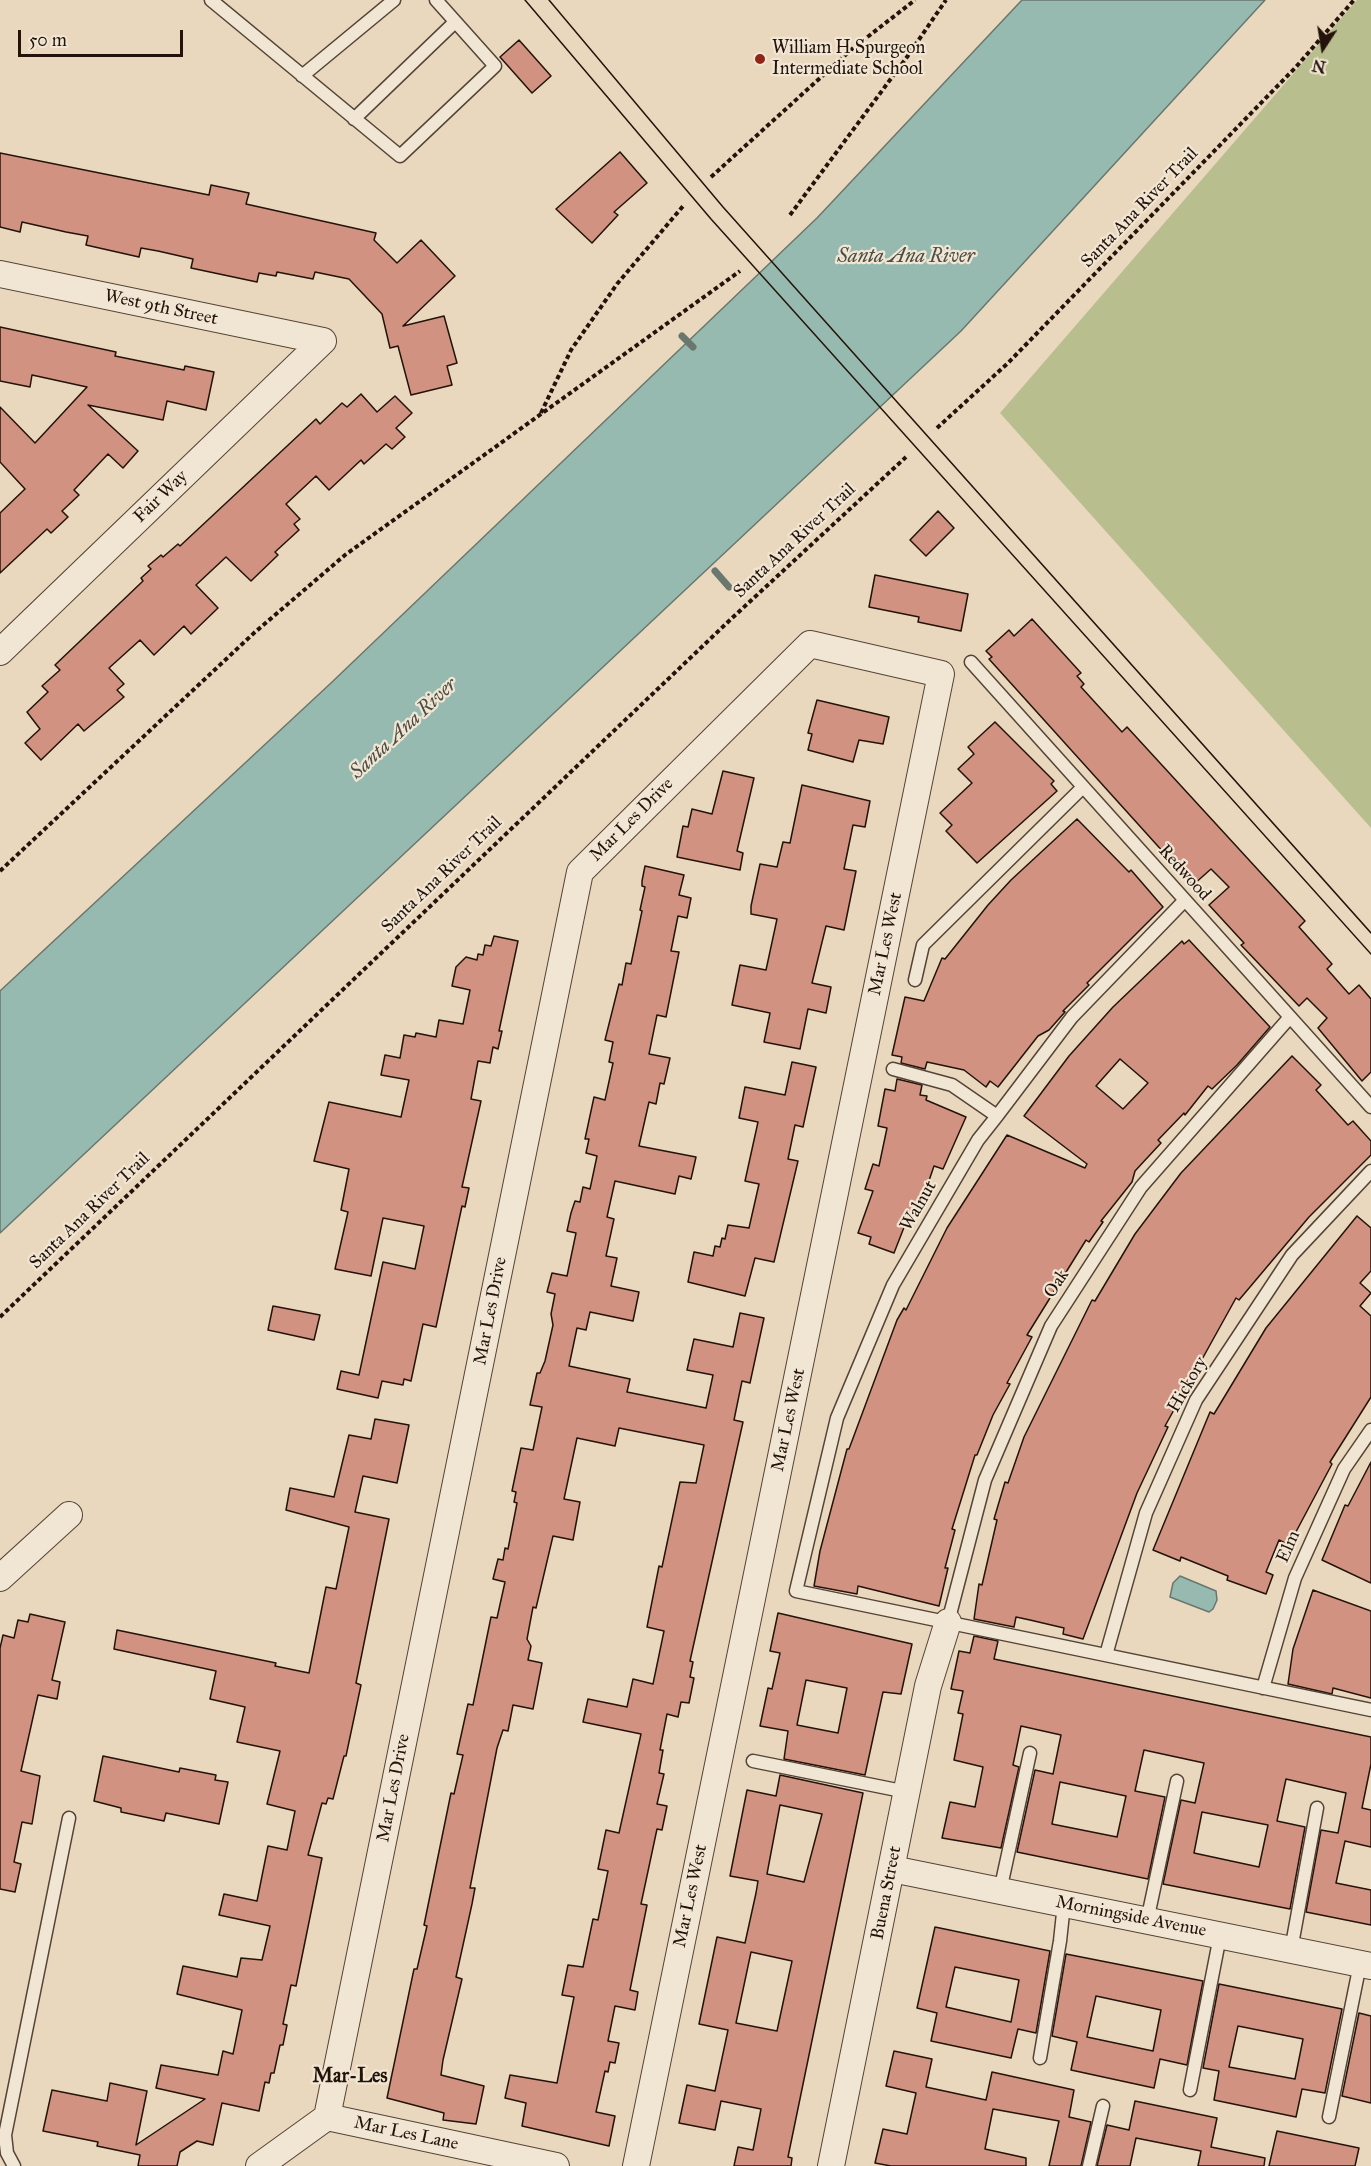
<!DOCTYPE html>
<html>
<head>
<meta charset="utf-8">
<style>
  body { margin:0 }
  #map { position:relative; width:1371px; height:2166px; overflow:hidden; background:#e9d8bd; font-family:"IM FELL Great Primer",serif }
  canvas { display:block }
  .north { position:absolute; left:1293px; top:18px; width:60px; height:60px; -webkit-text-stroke:4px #f1e6d4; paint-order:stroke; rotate:192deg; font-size:16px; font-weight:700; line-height:24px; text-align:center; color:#23130a }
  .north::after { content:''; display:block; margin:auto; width:21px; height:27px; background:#23130a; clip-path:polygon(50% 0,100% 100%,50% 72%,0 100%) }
  .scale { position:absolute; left:18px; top:30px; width:165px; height:27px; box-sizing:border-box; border:3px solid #23130a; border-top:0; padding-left:8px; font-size:18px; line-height:21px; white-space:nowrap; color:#23130a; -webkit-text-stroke:4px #f1e6d4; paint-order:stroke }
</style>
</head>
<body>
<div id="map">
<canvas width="1371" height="2166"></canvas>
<div class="north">N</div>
<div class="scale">50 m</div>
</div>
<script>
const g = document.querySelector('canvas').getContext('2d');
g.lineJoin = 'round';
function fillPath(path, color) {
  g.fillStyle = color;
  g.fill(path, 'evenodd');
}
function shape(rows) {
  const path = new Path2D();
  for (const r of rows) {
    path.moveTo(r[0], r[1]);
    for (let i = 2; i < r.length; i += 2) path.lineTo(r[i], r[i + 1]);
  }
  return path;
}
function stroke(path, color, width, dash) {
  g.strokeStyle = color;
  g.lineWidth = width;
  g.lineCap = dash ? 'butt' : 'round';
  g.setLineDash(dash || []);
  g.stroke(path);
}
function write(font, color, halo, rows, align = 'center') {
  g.font = font + ' "IM FELL Great Primer",serif';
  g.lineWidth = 4.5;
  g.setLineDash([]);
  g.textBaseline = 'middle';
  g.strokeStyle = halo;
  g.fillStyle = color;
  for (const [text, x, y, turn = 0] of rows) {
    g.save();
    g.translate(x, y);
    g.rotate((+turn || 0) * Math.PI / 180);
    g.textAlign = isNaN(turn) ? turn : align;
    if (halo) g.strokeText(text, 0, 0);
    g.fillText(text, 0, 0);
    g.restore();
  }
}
const green = shape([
  [1357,0,1371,0,1371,828,1000,413]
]);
const water = shape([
  [1022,0,1265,0,961,331,0,1233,0,991,331,683,817,218,1022,0],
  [1180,1576,1216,1591,1217,1600,1213,1609,1209,1612,1170,1597,1173,1583,1180,1576]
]);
const stream = shape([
  [682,336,693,347],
  [715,571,729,587]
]);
const building = shape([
  [519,40,551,76,532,93,500,57,519,40],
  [620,152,647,183,614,212,618,215,592,243,556,209,620,152],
  [0,153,209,195,211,185,249,193,246,204,376,233,374,240,397,263,421,240,455,276,403,326,444,316,457,363,447,366,452,385,411,395,398,346,390,348,382,314,349,279,315,272,313,279,277,272,276,276,259,273,257,282,191,268,193,259,158,251,141,248,139,257,86,245,88,236,66,232,22,222,20,232,0,227,0,153],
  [0,327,116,352,115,356,184,370,185,366,214,372,206,410,167,401,163,420,88,405,138,451,123,468,108,454,74,490,79,495,62,511,68,517,51,533,47,529,0,573,0,513,25,489,0,462,0,407,35,443,87,387,32,375,30,387,0,381,0,327],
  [361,394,377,412,395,396,412,413,396,428,405,437,392,449,386,444,364,464,361,460,329,490,316,476,286,504,300,519,294,524,299,530,275,552,278,555,251,581,226,557,196,585,218,608,191,634,184,626,154,655,140,640,109,668,124,684,117,690,124,697,84,731,78,724,41,760,25,743,40,729,27,712,48,692,42,686,60,670,55,665,143,581,141,578,151,569,148,566,161,555,163,557,178,544,180,546,316,419,320,424,342,403,347,407,361,394],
  [938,511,954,528,926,556,910,540,938,511],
  [875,575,968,594,961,631,918,622,919,617,869,607,875,575],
  [1032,619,1081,673,1077,676,1084,684,1081,687,1122,732,1127,727,1305,921,1299,927,1332,964,1327,969,1349,994,1359,985,1371,999,1371,1072,1362,1081,1318,1028,1327,1018,1307,998,1299,1006,1241,945,1244,943,1209,905,1229,887,1211,869,1193,885,989,659,992,657,986,651,1009,630,1014,636,1032,619],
  [817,700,889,717,883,744,859,740,853,762,808,750,812,734,808,733,817,700],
  [995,722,1054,781,1051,784,1057,791,977,863,946,831,952,825,940,813,972,783,958,769,974,754,968,747,995,722],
  [723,771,754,778,737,851,743,853,740,870,677,857,683,826,688,827,692,809,712,814,723,771],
  [802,785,870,801,865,827,853,825,844,869,856,871,844,930,826,926,812,983,831,987,826,1013,808,1009,800,1049,764,1042,770,1013,732,1005,740,965,766,970,777,919,751,914,751,906,760,864,777,867,783,842,790,843,802,785],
  [1077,819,1129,872,1131,870,1163,907,1087,983,1089,985,1063,1011,1065,1012,1049,1030,1038,1036,998,1087,990,1081,986,1087,964,1070,927,1062,925,1069,901,1063,902,1057,892,1055,905,997,924,1001,942,958,945,959,988,905,1011,880,1077,819],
  [645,866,684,875,679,895,691,898,687,918,678,916,671,951,679,952,666,1017,657,1015,649,1054,670,1058,664,1084,660,1083,656,1104,649,1102,639,1146,696,1157,691,1179,679,1176,675,1194,615,1181,607,1217,614,1219,606,1256,617,1258,611,1286,639,1292,633,1321,590,1312,586,1330,577,1328,569,1366,630,1379,627,1392,706,1408,713,1375,687,1370,694,1339,733,1347,740,1313,764,1318,750,1383,742,1381,734,1420,743,1422,690,1661,693,1662,690,1677,694,1678,689,1703,681,1702,678,1717,667,1714,660,1750,663,1750,659,1773,664,1774,657,1804,667,1806,662,1830,657,1829,641,1904,647,1905,630,1990,638,1992,635,2010,615,2006,608,2041,619,2043,615,2063,610,2062,608,2072,605,2071,596,2112,615,2116,609,2146,522,2126,526,2103,505,2098,510,2075,557,2083,574,1997,562,1995,568,1965,583,1967,593,1919,598,1920,608,1871,598,1869,606,1830,619,1833,641,1734,583,1722,588,1699,627,1707,633,1679,653,1684,664,1631,647,1627,659,1566,662,1567,680,1482,696,1483,704,1445,619,1428,615,1446,577,1438,564,1499,580,1502,573,1540,553,1536,536,1608,533,1607,527,1639,531,1646,528,1660,542,1663,533,1709,513,1705,508,1731,503,1730,497,1748,470,1888,475,1888,472,1904,456,1977,462,1979,443,2060,441,2075,484,2086,476,2124,443,2120,444,2113,387,2098,414,1969,417,1969,427,1926,424,1925,451,1793,454,1794,463,1755,457,1754,468,1704,473,1705,491,1617,497,1618,505,1582,493,1579,498,1559,503,1560,505,1548,508,1549,517,1503,514,1502,516,1492,512,1491,521,1448,533,1450,542,1407,530,1405,537,1373,540,1373,545,1361,553,1325,551,1314,555,1294,547,1292,552,1273,567,1276,576,1233,567,1231,571,1213,575,1201,580,1202,583,1187,590,1189,597,1156,586,1153,589,1139,585,1139,594,1097,605,1100,613,1063,609,1062,613,1042,605,1040,619,984,622,985,626,963,631,964,642,911,640,910,645,887,642,886,642,881,645,866],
  [494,936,518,941,499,1031,502,1031,498,1049,493,1047,490,1063,478,1061,471,1099,481,1101,462,1187,469,1188,465,1207,462,1206,436,1327,423,1324,411,1381,404,1379,403,1385,382,1381,378,1398,337,1389,341,1371,359,1375,383,1262,415,1269,424,1226,383,1218,371,1276,335,1269,348,1212,341,1210,349,1169,314,1161,329,1102,401,1117,409,1080,381,1075,385,1055,400,1058,404,1035,415,1037,416,1033,436,1037,439,1020,463,1024,470,990,452,986,456,967,466,957,477,960,478,954,483,955,485,945,491,946,494,936],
  [1189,940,1270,1027,1237,1065,1212,1089,1208,1086,1185,1115,1184,1113,1158,1140,1161,1143,1135,1171,1132,1182,1101,1221,1103,1222,1089,1242,1086,1240,1027,1335,1032,1337,1007,1383,1010,1384,993,1415,977,1455,975,1455,952,1529,955,1530,945,1568,948,1568,939,1606,858,1586,857,1594,814,1586,820,1551,847,1449,849,1449,897,1320,904,1308,906,1310,947,1228,1007,1135,1085,1168,1087,1164,1024,1116,1069,1056,1113,1007,1182,941,1184,944,1189,940],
  [1120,1059,1148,1083,1123,1109,1096,1086,1120,1059],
  [1292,1056,1321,1085,1316,1090,1348,1125,1353,1121,1371,1141,1371,1155,1309,1217,1239,1300,1236,1298,1165,1426,1168,1427,1137,1493,1083,1639,1063,1634,1064,1628,1030,1620,1016,1617,1014,1627,974,1619,979,1584,982,1585,997,1520,994,1519,1005,1482,1008,1483,1024,1437,1092,1300,1095,1301,1135,1234,1181,1173,1292,1056],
  [792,1062,816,1067,803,1127,795,1125,788,1159,798,1161,774,1262,755,1258,745,1296,688,1282,694,1252,713,1256,715,1246,720,1247,722,1238,725,1239,728,1225,749,1228,759,1184,745,1181,758,1122,739,1118,745,1087,785,1095,792,1062],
  [897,1079,922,1085,920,1095,927,1096,926,1100,966,1117,943,1169,934,1166,920,1207,916,1206,913,1213,910,1212,894,1253,869,1244,871,1237,858,1233,873,1191,865,1189,873,1164,879,1166,887,1128,878,1126,885,1089,895,1091,897,1079],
  [1357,1216,1371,1228,1371,1271,1360,1283,1371,1293,1360,1306,1371,1316,1371,1397,1330,1462,1332,1464,1289,1545,1279,1540,1266,1572,1273,1575,1266,1594,1227,1580,1228,1576,1181,1557,1180,1561,1153,1550,1210,1412,1214,1414,1266,1328,1357,1216],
  [273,1306,320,1315,314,1340,268,1330,273,1306],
  [375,1419,409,1425,397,1483,363,1476,355,1512,389,1519,356,1683,361,1685,346,1756,344,1756,333,1799,328,1798,326,1804,322,1803,308,1855,322,1858,296,1986,291,1985,283,2024,287,2025,283,2045,280,2045,274,2073,271,2073,269,2083,265,2082,259,2111,222,2103,213,2145,197,2141,180,2152,177,2166,138,2166,140,2155,97,2146,98,2142,43,2131,52,2090,107,2101,110,2083,147,2091,136,2145,205,2099,156,2088,161,2065,218,2075,223,2051,233,2054,242,2010,177,1994,183,1966,237,1977,241,1958,262,1960,270,1926,219,1915,224,1894,257,1901,268,1846,287,1850,295,1811,267,1804,280,1751,237,1742,245,1707,210,1699,216,1671,114,1649,117,1630,276,1663,275,1666,309,1673,326,1587,336,1589,349,1527,286,1510,290,1488,334,1497,349,1435,371,1439,375,1419],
  [1371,1462,1371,1583,1322,1560,1345,1505,1348,1506,1371,1462],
  [1313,1590,1371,1611,1371,1698,1333,1688,1332,1694,1288,1684,1293,1649,1313,1590],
  [778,1613,912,1644,901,1694,883,1692,865,1775,784,1759,788,1731,760,1726,768,1688,772,1689,780,1653,770,1651,778,1613],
  [806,1680,847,1688,838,1733,797,1725,806,1680],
  [30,1614,65,1622,52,1680,60,1682,57,1699,38,1695,21,1771,40,1776,32,1824,22,1822,14,1862,21,1864,15,1892,0,1889,0,1648,3,1635,14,1638,18,1620,28,1622,30,1614],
  [974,1636,998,1641,994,1659,1371,1737,1371,1764,1362,1808,1371,1810,1371,1847,1345,1841,1336,1883,1371,1890,1371,1925,1306,1912,1321,1830,1338,1833,1346,1793,1286,1779,1277,1821,1305,1827,1290,1909,1163,1884,1181,1800,1195,1803,1204,1763,1144,1750,1135,1791,1165,1797,1148,1879,1017,1852,1035,1770,1053,1774,1061,1735,1021,1726,1013,1765,1019,1767,1001,1848,942,1838,950,1802,975,1807,983,1767,954,1760,963,1714,958,1713,963,1691,951,1689,959,1651,970,1653,974,1636],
  [1060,1782,1126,1796,1117,1837,1052,1824,1060,1782],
  [1202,1812,1268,1825,1259,1867,1194,1853,1202,1812],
  [103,1756,179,1772,180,1768,216,1775,215,1780,228,1782,219,1824,166,1813,164,1821,121,1812,121,1808,94,1801,103,1756],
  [780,1775,863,1793,788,2157,792,2158,791,2166,734,2166,738,2147,753,2150,761,2109,721,2101,715,2130,679,2123,687,2085,715,2091,728,2030,699,2024,717,1937,745,1943,756,1893,758,1881,730,1876,747,1790,776,1796,780,1775],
  [780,1805,822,1814,804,1882,767,1874,780,1805],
  [751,1952,792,1961,777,2031,736,2023,751,1952],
  [935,1927,1050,1951,1036,2033,1018,2029,1011,2058,931,2041,937,2013,917,2008,935,1927],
  [955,1967,1019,1980,1011,2022,946,2007,955,1967],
  [1066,1954,1203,1981,1187,2065,1160,2059,1154,2088,1071,2070,1077,2042,1052,2036,1066,1954],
  [1096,1996,1161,2010,1153,2051,1087,2037,1096,1996],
  [1219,1984,1342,2009,1325,2093,1302,2089,1296,2117,1214,2100,1219,2071,1203,2068,1219,1984],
  [1238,2026,1303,2039,1295,2079,1229,2067,1238,2026],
  [1359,2013,1371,2016,1371,2103,1342,2096,1359,2013],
  [894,2051,932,2059,926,2087,986,2100,992,2072,1074,2090,1069,2117,1091,2122,1081,2166,1049,2166,1059,2121,993,2109,985,2149,1026,2158,1026,2166,891,2166,875,2163,883,2129,907,2134,916,2093,886,2086,894,2051],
  [1135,2101,1217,2118,1211,2147,1265,2158,1264,2166,1198,2166,1201,2151,1136,2138,1130,2166,1097,2166,1107,2125,1129,2130,1135,2101],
  [1277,2131,1359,2148,1355,2166,1269,2166,1277,2131]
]);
const path = shape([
  [711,177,852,49,915,0],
  [790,215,907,57,946,0],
  [541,413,571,350,617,284,684,205],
  [937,428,1008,363,1296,67,1354,0],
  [0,871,254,633,345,555,740,271],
  [0,1317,730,620,906,457]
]);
const service = shape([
  [211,0,400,156,495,66,436,0],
  [302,76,394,0],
  [354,119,455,22],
  [971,662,1371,1107],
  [1185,900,1072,1017,997,1116,978,1140,893,1285,837,1418,796,1591,1371,1710],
  [915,980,923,945,1083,787],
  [893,1069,952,1085,997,1116],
  [948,1622,985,1480,1051,1326,1141,1187,1290,1017],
  [1106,1655,1146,1513,1196,1400,1292,1255,1371,1171],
  [1263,1688,1295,1578,1344,1469,1371,1430],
  [753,1761,907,1792],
  [1000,1891,1030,1753],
  [1147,1921,1177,1781],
  [1291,1950,1317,1808],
  [1040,2058,1060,1941,1064,1904],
  [1190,2090,1220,1936],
  [1329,2117,1360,1964],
  [14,2166,7,2153,5,2135,69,1818],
  [1089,2166,1103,2106]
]);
const minor = shape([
  [0,274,323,341],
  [0,652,323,341],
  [0,1578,69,1515],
  [892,1869,1371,1966],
  [327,2117,556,2166],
  [259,2166,327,2117,580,872,810,644,941,674,636,2166],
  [831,2166,928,1686,948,1622]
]);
const tram = shape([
  [525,0,711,219,1371,954],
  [549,0,723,207,1371,933]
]);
const markers = [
  [760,59,6,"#8f2418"]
];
const poiNames = [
  ["William H Spurgeon",772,49],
  ["Intermediate School",772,70]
];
const streetNames = [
  ["Santa Ana River Trail",1140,208,-46],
  ["West 9th Street",161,308,12],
  ["Fair Way",161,497,-44],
  ["Santa Ana River Trail",795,541,-43],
  ["Mar Les Drive",632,820,-45],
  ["Redwood",1184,873,48],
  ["Santa Ana River Trail",442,875,-44],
  ["Mar Les West",886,944,-78],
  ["Walnut",919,1206,-60],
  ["Santa Ana River Trail",90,1211,-44],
  ["Oak",1057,1284,-57],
  ["Mar Les Drive",491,1311,-79],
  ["Hickory",1188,1385,-60],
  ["Mar Les West",789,1420,-78],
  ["Elm",1289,1547,-66],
  ["Mar Les Drive",394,1788,-79],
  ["Buena Street",887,1893,-79],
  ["Mar Les West",691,1896,-78],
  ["Morningside Avenue",1131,1917,11],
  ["Mar Les Lane",406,2134,12]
];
const waterNames = [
  ["Santa Ana River",906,257],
  ["Santa Ana River",404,729,-43]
];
const neighbourhoodNames = [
  ["Mar-Les",350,2077]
];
fillPath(green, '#b9be8f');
fillPath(water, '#97bab0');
stroke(water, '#69776e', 1.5);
stroke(stream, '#69776e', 7);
fillPath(building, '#d19282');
stroke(building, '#23130a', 1.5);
stroke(service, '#544437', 15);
stroke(minor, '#544437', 28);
stroke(path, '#23130a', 4, [4.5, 3]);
stroke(service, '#f1e6d4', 12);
stroke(minor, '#f1e6d4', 26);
stroke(tram, '#23130a', 1.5);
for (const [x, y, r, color] of markers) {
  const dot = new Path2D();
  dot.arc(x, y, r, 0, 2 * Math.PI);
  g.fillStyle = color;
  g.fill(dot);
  stroke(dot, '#f1e6d4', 2);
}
write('18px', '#23130a', '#f1e6d4', poiNames, 'left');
write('18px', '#23130a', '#f1e6d4', streetNames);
write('italic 20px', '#4c4d44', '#f1e6d4', waterNames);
write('bold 20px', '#23130a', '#f1e6d4', neighbourhoodNames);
</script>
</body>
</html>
